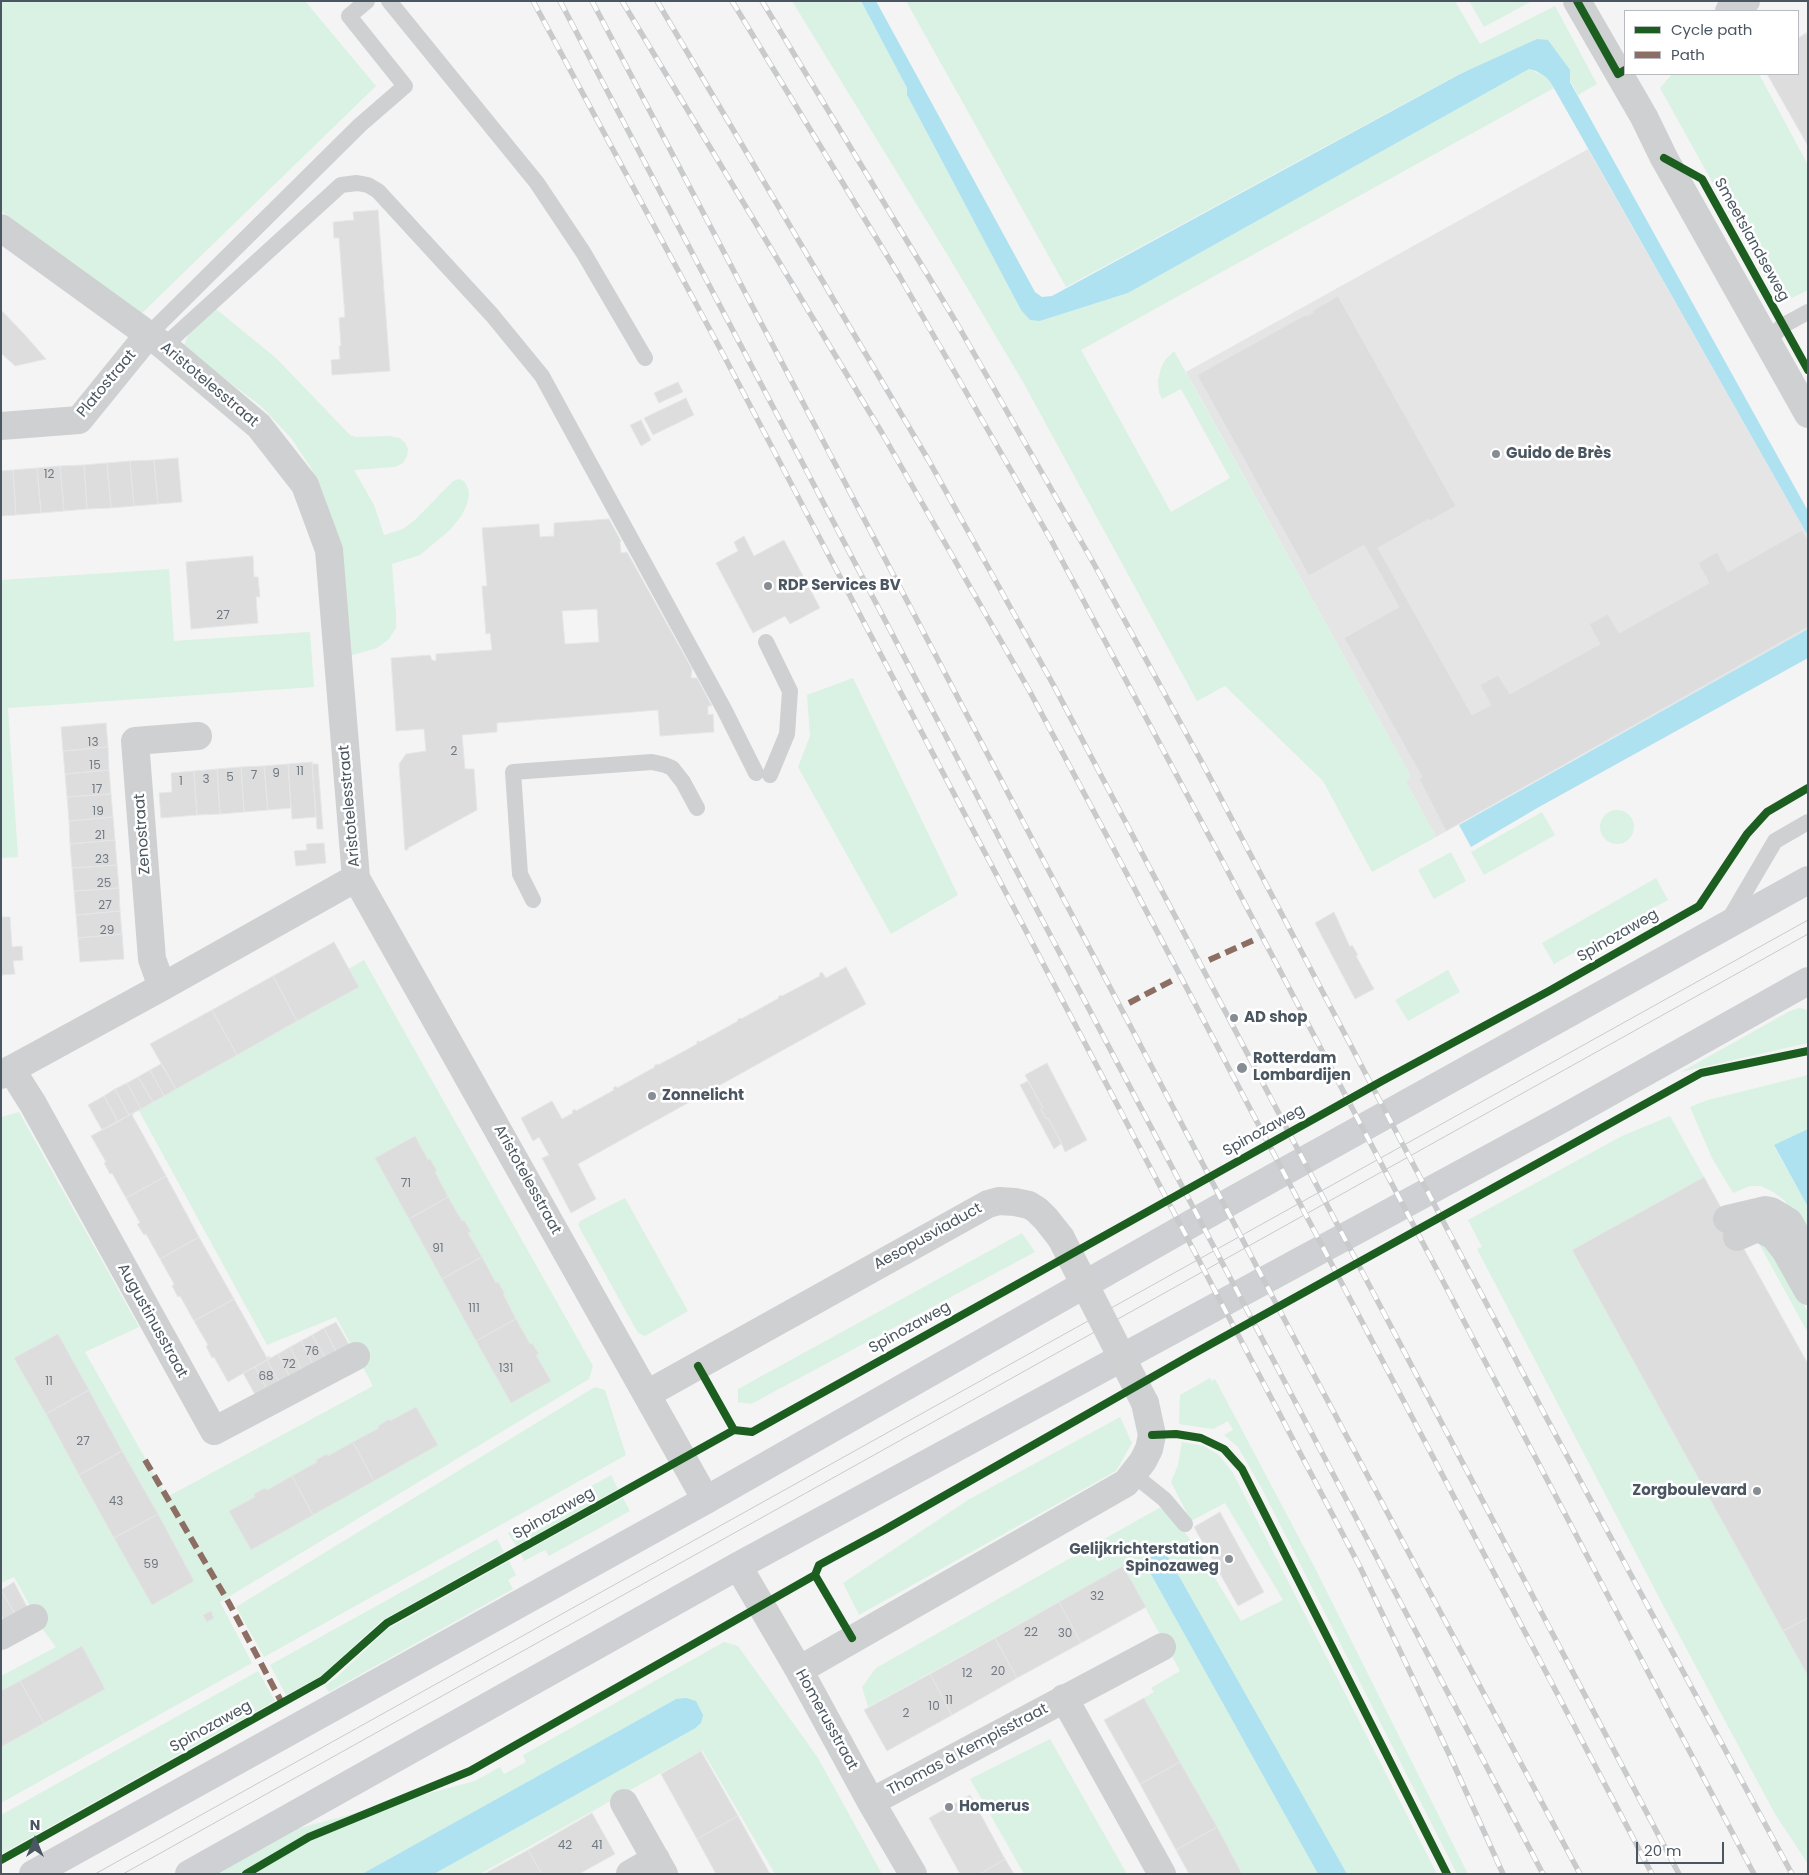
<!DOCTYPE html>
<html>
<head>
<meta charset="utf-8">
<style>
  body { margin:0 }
  #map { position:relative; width:1809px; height:1875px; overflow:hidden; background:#f4f4f4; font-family:Poppins,sans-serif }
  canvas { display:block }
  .frame { position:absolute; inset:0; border:2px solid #4a5661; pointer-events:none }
  .legend { position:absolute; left:1624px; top:10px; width:175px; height:65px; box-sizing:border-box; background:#fff; border:1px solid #b7bbc0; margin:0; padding:6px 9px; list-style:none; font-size:15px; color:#4a5661 }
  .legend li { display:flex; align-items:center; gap:10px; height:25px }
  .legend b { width:25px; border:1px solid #b7bbc0 }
  .north { position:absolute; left:10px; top:1815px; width:50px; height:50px; -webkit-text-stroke:4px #fff; paint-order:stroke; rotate:0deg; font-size:14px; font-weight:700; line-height:20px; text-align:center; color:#4a5661 }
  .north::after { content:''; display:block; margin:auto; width:18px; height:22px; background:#4a5661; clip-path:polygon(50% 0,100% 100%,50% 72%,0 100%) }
  .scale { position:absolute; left:1636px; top:1842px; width:88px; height:22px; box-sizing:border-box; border:2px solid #4a5661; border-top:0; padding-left:6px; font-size:15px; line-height:18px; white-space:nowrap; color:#4a5661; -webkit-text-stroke:4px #fff; paint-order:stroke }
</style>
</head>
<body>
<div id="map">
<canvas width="1809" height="1875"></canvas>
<div class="frame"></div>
<ul class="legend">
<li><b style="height:6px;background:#1b5e20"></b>Cycle path</li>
<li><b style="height:6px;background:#8d6e63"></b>Path</li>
</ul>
<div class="north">N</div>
<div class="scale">20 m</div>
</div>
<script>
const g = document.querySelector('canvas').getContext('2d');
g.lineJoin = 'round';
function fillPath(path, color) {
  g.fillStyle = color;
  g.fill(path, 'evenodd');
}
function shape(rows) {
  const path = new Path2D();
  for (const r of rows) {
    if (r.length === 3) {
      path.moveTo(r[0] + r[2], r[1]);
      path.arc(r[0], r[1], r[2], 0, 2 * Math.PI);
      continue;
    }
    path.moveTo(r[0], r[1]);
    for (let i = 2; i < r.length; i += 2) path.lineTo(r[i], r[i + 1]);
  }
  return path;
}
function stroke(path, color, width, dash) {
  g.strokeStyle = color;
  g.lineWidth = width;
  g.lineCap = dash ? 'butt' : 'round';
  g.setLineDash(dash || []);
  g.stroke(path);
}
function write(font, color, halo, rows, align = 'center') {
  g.font = font + ' Poppins,sans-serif';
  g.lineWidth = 5;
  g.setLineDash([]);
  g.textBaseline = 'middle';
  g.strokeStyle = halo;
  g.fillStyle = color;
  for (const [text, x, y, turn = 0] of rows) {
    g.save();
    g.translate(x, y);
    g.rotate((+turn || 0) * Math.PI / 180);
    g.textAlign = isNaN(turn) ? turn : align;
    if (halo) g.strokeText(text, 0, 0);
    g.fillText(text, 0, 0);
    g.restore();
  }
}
const education = shape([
  [1588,149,1808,536,1808,629,1436,837,1406,782,1410,775,1186,372]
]);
const green = shape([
  [1,1,305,1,376,86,141,314,1,211],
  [792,1,861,1,907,88,907,95,1021,310,1040,321,1128,293,1529,69,1546,77,1551,83,1554,88,1081,350,1171,512,1230,478,1181,389,1162,399,1159,393,1158,380,1161,368,1165,360,1174,351,1410,775,1406,782,1436,837,1372,872,1323,781,1225,686,1197,701,1023,382,950,259],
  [906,1,1455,1,1480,44,1555,6,1597,84,1578,95,1548,40,1459,74,1066,287],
  [1469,1,1532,1,1484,27],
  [1672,74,1759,74,1808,165,1808,290,1780,304,1660,88],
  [216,309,276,358,350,435,356,437,389,436,400,438,405,443,408,449,407,456,403,463,395,467,354,470,374,505,384,535,403,529,416,519,453,481,459,479,464,481,468,488,469,495,467,504,462,515,450,530,420,555,392,564,396,614,396,628,389,639,377,648,349,656,327,507,311,468,291,438,261,406,183,348,189,333],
  [169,569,174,641,310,632,314,687,8,708,18,857,1,858,1,580],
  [853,678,958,895,891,934,798,767,810,736,807,695],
  [1617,827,17],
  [1542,812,1555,835,1484,875,1471,852],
  [1451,852,1466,881,1434,899,1418,870],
  [1656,878,1668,900,1554,964,1542,943],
  [364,960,593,1366,589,1379,220,1602,252,1663,1,1803,1,1676,56,1647,34,1618,29,1604,14,1577,1,1583,1,1117,19,1112,139,1327,85,1352,167,1497,373,1386,336,1317,267,1345,132,1098,173,1076,170,1070],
  [1448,970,1460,992,1408,1021,1395,1000],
  [1799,1008,1808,1010,1808,1043,1681,1072,1790,1011],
  [1808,1075,1808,1129,1774,1146,1808,1207,1808,1242,1785,1201,1773,1192,1761,1186,1750,1186,1733,1193,1712,1158,1690,1107,1708,1100],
  [1670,1116,1704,1177,1572,1250,1808,1675,1808,1864,1775,1814,1664,1607,1477,1249,1482,1247,1468,1220,1622,1136],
  [625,1198,688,1311,645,1336,638,1333,578,1225,580,1221],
  [1022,1233,1035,1252,751,1404,738,1402,738,1389],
  [1758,1242,1769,1243,1808,1312,1808,1333],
  [1210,1378,1212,1381,1215,1379,1315,1568,1468,1874,1457,1874,1261,1487,1238,1447,1224,1435,1233,1430,1228,1421,1213,1429,1179,1424,1180,1395],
  [595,1387,605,1390,626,1455,264,1657,236,1607],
  [1120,1417,1132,1443,1116,1471,859,1615,843,1583,968,1500],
  [1182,1442,1204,1446,1219,1455,1233,1473,1437,1874,1347,1874,1157,1554,1143,1560,1318,1874,1242,1874,1144,1698,1154,1692,1151,1688,1180,1671,1123,1567,868,1707,862,1687,876,1668,1159,1508,1170,1513,1196,1547,1241,1621,1283,1600,1225,1503,1191,1521,1171,1482,1178,1465],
  [611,1475,618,1489,516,1546,508,1533],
  [623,1498,630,1511,549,1556,545,1550,524,1561,521,1554],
  [497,1539,504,1552,381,1621,321,1676,286,1695,270,1665],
  [509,1561,516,1575,508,1580,513,1589,329,1692,325,1686,337,1677,386,1630],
  [724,1642,738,1646,818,1758,882,1874,775,1874,702,1750,480,1874,434,1874,694,1729,676,1699,362,1874,217,1874,300,1828,475,1781,500,1767,504,1774,526,1762,523,1755],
  [258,1671,275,1701,1,1854,1,1815],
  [1050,1739,1127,1874,1024,1874,970,1779]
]);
const water = shape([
  [861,1,876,1,1035,292,1042,297,1052,296,1460,74,1537,39,1548,40,1570,70,1570,82,1808,511,1808,536,1551,83,1546,77,1536,71,1529,69,1128,293,1040,321,1030,320,1021,310,907,95,907,88],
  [1808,629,1808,658,1539,807,1471,847,1459,825],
  [1808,1129,1808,1207,1774,1145],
  [1157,1554,1167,1555,1347,1874,1318,1874,1143,1560],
  [686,1698,696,1701,703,1715,701,1723,694,1729,434,1874,362,1874,676,1699]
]);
const building = shape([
  [1806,33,1808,37,1808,146,1767,74,1798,74,1798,38,1806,33],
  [378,210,390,371,332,375,331,360,340,359,339,346,341,346,339,318,345,317,339,238,334,238,333,222,354,220,353,212,378,210],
  [1338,296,1456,506,1430,521,1429,519,1378,548,1472,715,1491,705,1480,685,1498,675,1510,694,1600,644,1589,624,1608,614,1619,633,1709,583,1698,563,1717,552,1728,572,1802,530,1808,540,1808,627,1446,831,1419,779,1422,777,1344,638,1399,607,1364,545,1309,576,1197,375,1305,315,1306,316,1313,313,1312,311,1338,296],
  [1,310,25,335,46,359,15,366,1,353,1,310],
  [678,382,683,392,659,403,654,393,678,382],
  [686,398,694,415,653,435,644,418,686,398],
  [641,420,651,440,641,446,630,425,641,420],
  [178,458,182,502,158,504,154,460,178,458],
  [154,460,158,504,134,506,130,461,154,460],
  [130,461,134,506,111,508,107,463,130,461],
  [107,463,111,508,87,509,84,465,107,463],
  [84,465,87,509,64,511,60,466,84,465],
  [60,466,64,511,41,513,37,468,60,466],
  [37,468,41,513,16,515,13,470,37,468],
  [13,470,16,515,1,516,1,471,13,470],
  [609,519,621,541,620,542,621,553,627,552,692,669,691,678,697,678,712,706,708,706,708,715,713,714,714,732,660,736,658,710,497,723,497,732,462,735,465,769,474,769,477,810,408,848,408,850,405,850,399,764,406,754,426,751,424,729,396,731,391,658,430,655,432,660,436,661,436,654,492,650,490,633,486,634,482,586,487,586,482,528,539,524,540,537,554,536,554,523,609,519],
  [597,609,599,642,565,644,562,611,597,609],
  [744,536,754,556,784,540,820,608,790,624,785,616,753,633,716,563,738,551,734,542,744,536],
  [253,556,254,577,258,577,260,597,256,597,258,623,191,629,186,562,253,556],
  [106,723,108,747,63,751,61,727,106,723],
  [108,747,109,770,65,774,63,751,108,747],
  [312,762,316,817,292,819,288,764,312,762],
  [288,764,291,808,268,810,264,766,288,764],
  [312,764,318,764,323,829,317,829,312,764],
  [264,766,268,810,244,812,241,767,264,766],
  [241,767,244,812,220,814,217,769,241,767],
  [217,769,220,814,197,815,194,771,217,769],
  [109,770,111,794,67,797,65,774,109,770],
  [194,771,197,815,161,818,159,793,172,792,171,773,194,771],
  [111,794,113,817,69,821,67,797,111,794],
  [113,817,115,840,70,844,69,821,113,817],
  [115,840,117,865,72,868,70,844,115,840],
  [324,843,326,863,296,866,294,851,307,850,306,844,324,843],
  [117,865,119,888,74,891,72,868,117,865],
  [119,888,120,911,76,915,74,891,119,888],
  [120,911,122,934,78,938,76,915,120,911],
  [1334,912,1350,947,1352,945,1358,955,1356,956,1374,989,1355,999,1315,923,1334,912],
  [1,917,10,917,12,947,22,946,23,960,13,961,15,974,1,975,1,917],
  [122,934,124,959,80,962,78,938,122,934],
  [334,942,359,987,297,1021,273,976,334,942],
  [846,967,866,1004,578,1164,596,1199,571,1213,542,1158,549,1155,539,1137,533,1141,521,1118,552,1101,562,1119,573,1113,572,1111,575,1109,576,1111,614,1090,613,1088,616,1086,617,1088,655,1067,654,1066,657,1064,658,1065,677,1055,697,1044,697,1041,700,1042,738,1021,737,1020,740,1018,741,1019,779,998,778,997,781,995,782,996,820,976,819,974,822,972,826,978,846,967],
  [273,976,297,1021,237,1055,212,1010,273,976],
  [212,1010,237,1055,176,1089,150,1044,212,1010],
  [1047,1063,1087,1140,1065,1152,1060,1140,1048,1118,1046,1119,1041,1109,1043,1108,1025,1075,1047,1063],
  [161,1064,176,1089,164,1096,150,1070,161,1064],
  [150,1070,164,1096,153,1102,138,1077,150,1070],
  [138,1077,153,1102,141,1109,127,1083,138,1077],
  [1028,1081,1043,1108,1041,1109,1046,1119,1048,1118,1060,1140,1061,1144,1054,1149,1020,1085,1028,1081],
  [127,1083,141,1109,129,1115,115,1089,127,1083],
  [115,1089,129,1115,118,1122,104,1096,115,1089],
  [104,1096,118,1122,102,1130,88,1105,104,1096],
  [133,1113,134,1114,132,1115,166,1176,126,1198,112,1173,110,1174,104,1163,106,1162,91,1136,133,1113],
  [415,1136,428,1160,430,1159,437,1171,435,1172,448,1197,409,1219,375,1158,415,1136],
  [166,1176,199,1237,160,1259,146,1234,144,1235,137,1224,140,1223,126,1198,166,1176],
  [1704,1177,1808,1364,1808,1618,1783,1631,1572,1250,1704,1177],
  [448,1197,462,1221,464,1220,471,1232,468,1233,482,1257,442,1279,409,1219,448,1197],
  [199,1237,234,1299,194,1321,180,1296,178,1297,172,1286,174,1284,160,1259,199,1237],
  [482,1257,496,1283,498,1282,505,1294,503,1294,516,1319,476,1341,442,1279,482,1257],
  [234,1299,267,1358,269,1356,270,1358,228,1382,214,1357,212,1358,206,1346,208,1345,194,1321,234,1299],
  [516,1319,530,1344,532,1343,539,1354,536,1355,551,1381,511,1403,476,1341,516,1319],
  [336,1322,350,1346,337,1353,324,1328,336,1322],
  [324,1328,337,1353,326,1359,312,1335,324,1328],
  [58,1334,89,1390,46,1414,14,1358,58,1334],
  [312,1335,326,1359,314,1366,301,1341,312,1335],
  [301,1341,314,1366,303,1372,290,1347,301,1341],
  [290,1347,303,1372,291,1379,278,1354,290,1347],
  [278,1354,291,1379,280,1384,267,1360,278,1354],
  [267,1360,280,1384,268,1391,255,1367,267,1360],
  [255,1367,268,1391,257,1398,243,1373,255,1367],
  [89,1390,122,1451,79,1475,46,1414,89,1390],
  [416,1407,438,1445,374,1481,353,1442,379,1428,378,1426,389,1419,390,1421,416,1407],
  [353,1442,374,1481,313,1515,292,1476,317,1462,316,1460,327,1454,328,1456,353,1442],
  [122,1451,158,1514,114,1538,79,1475,122,1451],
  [292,1476,313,1515,251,1550,229,1511,255,1497,254,1494,265,1488,267,1490,292,1476],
  [1220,1512,1264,1592,1238,1606,1194,1527,1220,1512],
  [158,1514,194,1581,152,1605,114,1538,158,1514],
  [1123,1566,1146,1607,1081,1643,1059,1602,1123,1566],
  [14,1582,27,1607,15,1614,1,1590,14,1582],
  [1,1590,15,1614,4,1620,1,1615,1,1590],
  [1059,1602,1081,1643,1017,1678,995,1638,1059,1602],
  [211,1611,214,1618,207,1622,203,1615,211,1611],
  [1808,1618,1808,1676,1783,1631,1808,1618],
  [995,1638,1017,1678,952,1715,930,1674,995,1638],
  [82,1646,105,1689,44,1723,20,1681,82,1646],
  [930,1674,952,1715,887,1751,864,1710,930,1674],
  [20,1681,44,1723,1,1747,1,1691,20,1681],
  [1144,1698,1180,1762,1140,1784,1104,1720,1144,1698],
  [701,1751,738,1816,697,1839,661,1774,701,1751],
  [1180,1762,1217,1827,1176,1850,1140,1784,1180,1762],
  [970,1795,1005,1859,980,1874,960,1874,929,1818,970,1795],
  [592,1813,615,1854,579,1874,542,1874,528,1850,592,1813],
  [738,1816,770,1874,716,1874,697,1839,738,1816],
  [1217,1827,1242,1874,1189,1874,1176,1850,1217,1827],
  [528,1850,542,1874,484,1874,528,1850],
  [1005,1859,1014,1874,980,1874,1005,1859]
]);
const service = shape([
  [389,1,537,183,583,252,645,358],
  [148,335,360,125,405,86,349,16,367,1],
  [1768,342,1782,326,1808,312],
  [164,346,341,185,357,183,368,185,378,191,492,315,542,376,725,711,756,773],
  [766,642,790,691,787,734,770,775],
  [533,900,520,874,513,772,652,762,665,765,672,768,683,782,697,808],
  [1728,921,1775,841,1808,822],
  [1134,1475,1164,1499,1185,1524]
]);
const minor = shape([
  [1577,1,1644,117,1664,158,1808,414],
  [1729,11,1746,1],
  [1,228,164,346,259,426,305,485,329,550,356,878,706,1500],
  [1,426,79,420,148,335],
  [162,987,152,959,135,741,198,736],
  [11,1069,33,1104,214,1431,356,1356],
  [1,1075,162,987,356,878],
  [1727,1219,1765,1210,1771,1211,1789,1222,1808,1256],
  [1737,1237,1755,1229,1762,1230,1774,1236,1785,1250,1808,1291],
  [647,1394,988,1204,999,1201,1015,1202,1029,1205,1037,1210,1046,1219,1061,1238],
  [738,1566,799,1670,871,1802,913,1874],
  [1,1636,34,1618],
  [799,1670,1126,1483,1143,1461,1149,1449,1152,1435,1145,1403],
  [1064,1698,1162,1874],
  [871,1802,1162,1647],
  [624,1803,664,1874],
  [630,1874,656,1859]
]);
const secondary = shape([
  [33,1874,706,1500,1233,1200,1808,880],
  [189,1874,738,1566,1560,1120,1808,981]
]);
const tram = shape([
  [95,1874,1808,920],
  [123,1874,1808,934]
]);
const rail = shape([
  [533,1,723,354,1360,1567,1450,1756,1503,1874],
  [560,1,1543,1874],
  [592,1,1290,1330,1580,1874],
  [622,1,882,433,1029,690,1109,840,1652,1874],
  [657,1,929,461,1054,686,1679,1874],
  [732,1,900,277,1051,540,1223,862,1754,1874],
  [762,1,956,322,1094,564,1205,768,1546,1417,1792,1874]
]);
const minorBridge = shape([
  [1061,1238,1145,1403]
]);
const quiet = shape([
  [1209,960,1254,940],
  [1129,1003,1175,979],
  [145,1460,229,1603,282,1703]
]);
const cycleway = shape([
  [1577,1,1618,74,1625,70],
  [1664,158,1702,179,1808,370],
  [698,1366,734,1430],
  [1152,1435,1176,1434,1201,1438,1224,1449,1242,1469,1447,1874],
  [815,1575,852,1638],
  [1,1860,323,1680,387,1623,734,1430,752,1432,1382,1081,1549,991,1699,906,1747,834,1767,812,1808,788],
  [246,1874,309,1837,470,1771,815,1575,819,1565,884,1530,1191,1355,1701,1073,1808,1051]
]);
const markers = [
  [1496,454,5,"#868d94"],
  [768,586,5,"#868d94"],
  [1234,1018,5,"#868d94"],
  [1242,1068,6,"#868d94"],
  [652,1096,5,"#868d94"],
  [1757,1491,5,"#868d94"],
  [1229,1559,5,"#868d94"],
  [949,1807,5,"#868d94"]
];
const numberNames = [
  ["12",49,475],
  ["27",223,616],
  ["13",93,743],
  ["2",454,752],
  ["15",95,766],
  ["11",300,772],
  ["9",276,774],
  ["7",254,776],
  ["5",230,778],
  ["3",206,780],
  ["1",181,782],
  ["17",97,790],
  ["19",98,812],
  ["21",100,836],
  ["23",102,860],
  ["25",104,884],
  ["27",105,906],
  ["29",107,931],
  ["71",406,1184],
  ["91",438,1249],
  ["111",474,1309],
  ["76",312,1352],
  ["72",289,1365],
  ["131",506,1369],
  ["68",266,1377],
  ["11",49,1382],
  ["27",83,1442],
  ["43",116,1502],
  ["59",151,1565],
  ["32",1097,1597],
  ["22",1031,1633],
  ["30",1065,1634],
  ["20",998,1672],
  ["12",967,1674],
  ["11",949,1701],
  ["10",934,1707],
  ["2",906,1714],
  ["42",565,1846],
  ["41",597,1846]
];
const streetNames = [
  ["Smeetslandseweg",1751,240,61],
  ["Platostraat",107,384,-50],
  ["Aristotelesstraat",209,385,40],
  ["Aristotelesstraat",350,806,-95],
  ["Zenostraat",143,834,-94],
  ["Spinozaweg",1618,936,-30],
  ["Spinozaweg",1264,1131,-29],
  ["Aristotelesstraat",527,1180,61],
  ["Aesopusviaduct",928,1237,-29],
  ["Augustinusstraat",152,1321,61],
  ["Spinozaweg",910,1328,-29],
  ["Spinozaweg",554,1514,-29],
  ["Homerusstraat",826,1720,61],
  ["Spinozaweg",211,1727,-29],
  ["Thomas à Kempisstraat",968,1750,-28]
];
const poiNames = [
  ["Guido de Brès",1506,454],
  ["RDP Services BV",778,586],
  ["AD shop",1244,1018],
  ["Rotterdam",1253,1059],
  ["Lombardijen",1253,1076],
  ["Zonnelicht",662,1096],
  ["Zorgboulevard",1747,1491,"right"],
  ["Gelijkrichterstation",1219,1550,"right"],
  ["Spinozaweg",1219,1567,"right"],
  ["Homerus",959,1807]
];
fillPath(education, '#e6e5e6');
fillPath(green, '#d9f2e3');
fillPath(water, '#aee2f0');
fillPath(building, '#ddddde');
stroke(building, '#e5e6e7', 1);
stroke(service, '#ced0d2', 16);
stroke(minor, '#ced0d2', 28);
stroke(secondary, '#ced0d4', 28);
stroke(tram, '#c9cacc', 1);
stroke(rail, '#c9cacc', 5.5);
stroke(rail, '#fff', 4, [11]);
stroke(minorBridge, '#ced0d2', 28);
stroke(quiet, '#8d6e63', 6, [12, 6]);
stroke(cycleway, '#1b5e20', 8);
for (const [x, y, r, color] of markers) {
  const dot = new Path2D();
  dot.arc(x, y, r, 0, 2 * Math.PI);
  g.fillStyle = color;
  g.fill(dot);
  stroke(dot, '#fff', 2);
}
write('12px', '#707881', null, numberNames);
write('15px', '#4a5661', '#fff', streetNames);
write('bold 15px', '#4a5661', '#fff', poiNames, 'left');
</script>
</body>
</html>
